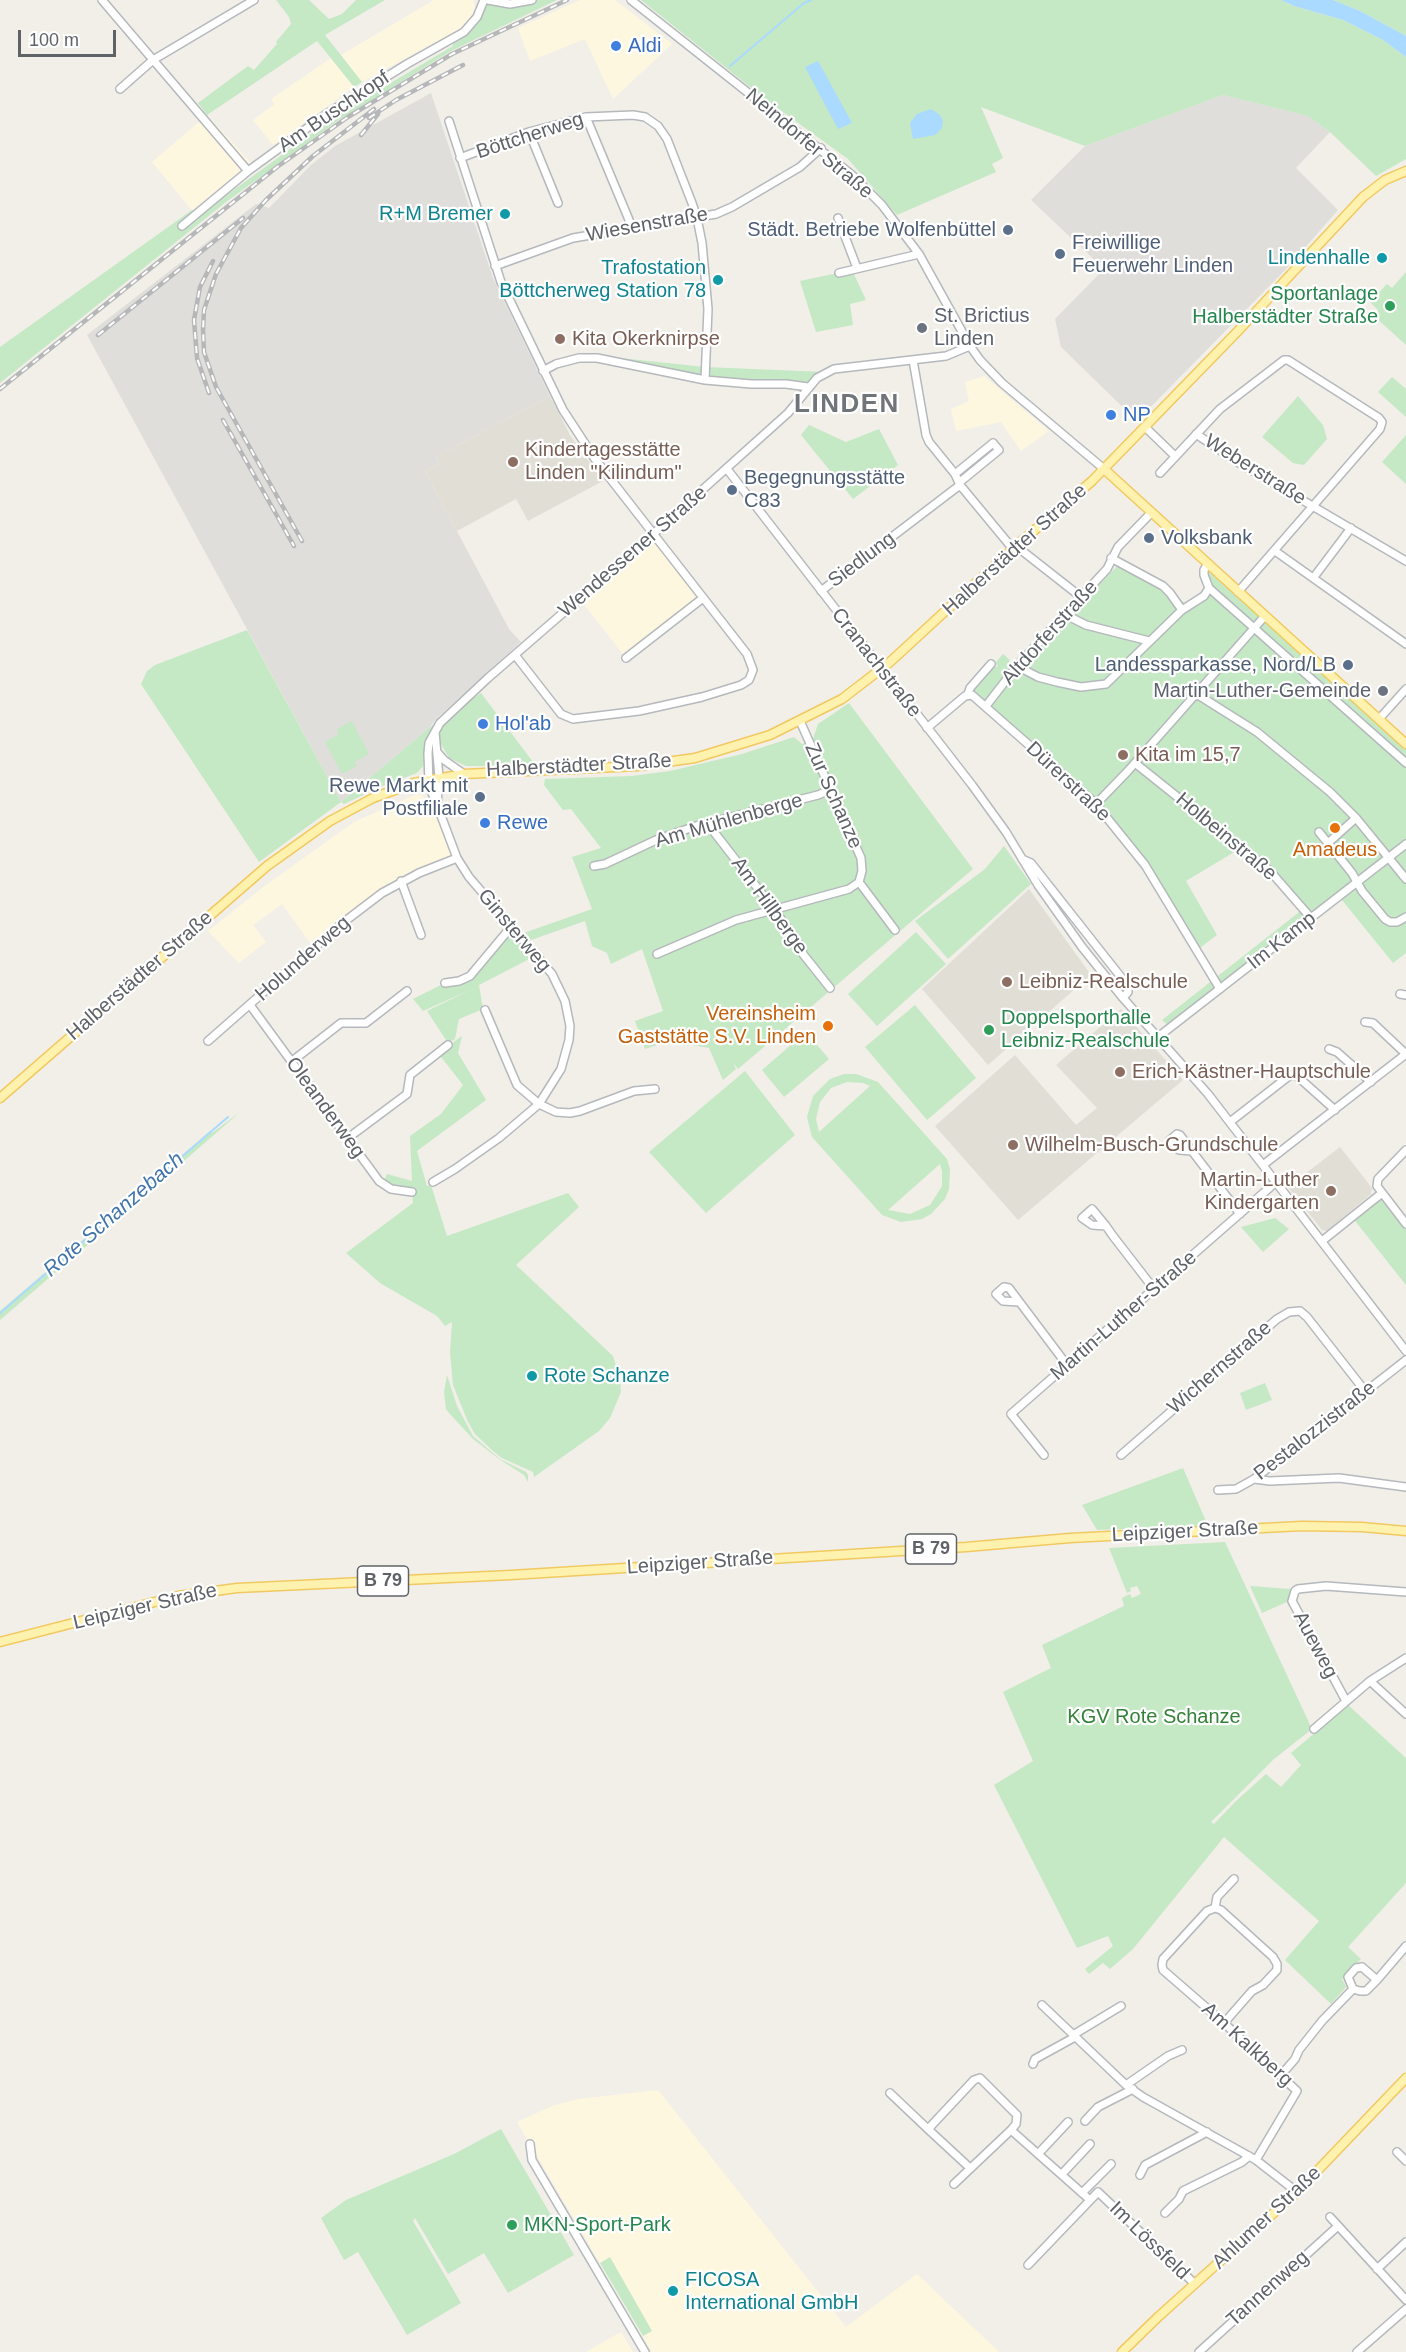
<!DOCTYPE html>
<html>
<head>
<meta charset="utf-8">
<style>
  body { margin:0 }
  #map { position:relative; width:1406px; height:2352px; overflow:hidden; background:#f1efe8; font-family:Helvetica,sans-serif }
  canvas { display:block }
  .scale { position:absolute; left:18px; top:30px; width:98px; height:27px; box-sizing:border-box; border:3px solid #5f6368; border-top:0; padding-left:8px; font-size:18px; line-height:21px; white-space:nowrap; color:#5f6368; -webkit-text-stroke:4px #fff; paint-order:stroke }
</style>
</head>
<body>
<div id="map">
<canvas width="1406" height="2352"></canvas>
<div class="scale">100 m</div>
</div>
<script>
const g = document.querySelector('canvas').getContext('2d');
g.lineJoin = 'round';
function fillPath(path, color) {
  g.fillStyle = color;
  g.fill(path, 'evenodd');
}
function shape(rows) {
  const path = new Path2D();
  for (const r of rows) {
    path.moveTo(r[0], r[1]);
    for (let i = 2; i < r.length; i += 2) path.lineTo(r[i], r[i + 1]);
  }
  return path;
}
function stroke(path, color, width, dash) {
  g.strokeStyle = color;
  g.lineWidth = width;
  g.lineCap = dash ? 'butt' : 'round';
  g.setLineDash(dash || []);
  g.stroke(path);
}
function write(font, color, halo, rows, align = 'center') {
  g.font = font + ' Helvetica,sans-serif';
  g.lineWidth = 4.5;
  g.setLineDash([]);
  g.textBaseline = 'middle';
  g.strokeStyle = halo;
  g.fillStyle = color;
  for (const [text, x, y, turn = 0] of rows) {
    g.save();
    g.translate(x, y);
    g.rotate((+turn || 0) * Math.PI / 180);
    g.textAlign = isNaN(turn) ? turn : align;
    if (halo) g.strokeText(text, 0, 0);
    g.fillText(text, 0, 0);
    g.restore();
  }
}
const commercial = shape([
  [434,0,473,0,476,10,465,26,362,82,341,55],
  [580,0,615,0,672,44,613,99,585,39,530,61,518,28],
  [331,58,354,87,273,145,253,120,275,104,271,99],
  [207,115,251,163,192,210,152,162],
  [984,376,1049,431,1021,451,1001,422,956,431,951,409,969,401,965,382],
  [653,534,703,598,626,658,583,603,644,541],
  [417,794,421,795,429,802,457,858,401,881,314,948,282,904,253,925,266,942,239,963,208,931,266,885,354,822],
  [658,2090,846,2327,917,2274,999,2352,652,2352,517,2122,552,2106,579,2099],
  [621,2332,633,2352,586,2352]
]);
const industrial = shape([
  [431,93,493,278,550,396,436,457,439,464,425,471,509,629,521,642,438,717,429,728,341,802,87,335,256,204,269,208,311,165,335,146],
  [1223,95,1308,116,1330,132,1296,168,1338,210,1288,267,1137,421,1061,347,1055,319,1104,269,1031,200,1085,146]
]);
const education = shape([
  [550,396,570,435,603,481,528,521,516,499,457,531,425,471,439,464,436,457],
  [1029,889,1091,975,988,1065,922,989],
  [1121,1009,1183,1080,1018,1220,935,1126,1015,1055,1076,1125,1097,1108,1056,1065],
  [1340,1147,1372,1188,1371,1194,1327,1231,1322,1230,1288,1187]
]);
const green = shape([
  [276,0,309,0,329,19,342,14,356,0,385,0,325,35,362,82,354,87,317,41,207,115,198,103,248,66,254,70,277,44,276,42,291,24,289,17],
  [484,0,557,0,451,51,336,122,226,202,0,383,0,347,192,210,199,215,340,113,453,46,454,38,464,32],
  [641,0,1281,0,1294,6,1343,20,1383,40,1406,57,1406,159,1376,176,1330,132,1308,116,1223,95,1085,146,981,107,1003,158,992,164,996,172,897,215,848,159,769,102],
  [1333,0,1406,0,1406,36,1360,11],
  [852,270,866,300,850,304,853,325,816,332,800,281],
  [1406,272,1406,345,1374,316,1378,310,1370,302,1387,284,1392,288],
  [620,358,705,367,825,372,808,387,705,380,610,360],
  [1392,377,1406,389,1406,417,1378,392],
  [1298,396,1323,425,1327,439,1304,465,1293,463,1262,437],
  [809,425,846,442,879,429,898,465,853,499,801,435],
  [1406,435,1406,484,1382,462],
  [1118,565,1170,593,1186,604,1209,588,1204,575,1207,565,1406,744,1406,953,1393,963,1342,900,1311,918,1171,1028,1162,1020,1303,909,1270,871,1241,848,1186,881,1217,935,1193,953,1137,859,1091,804,971,696,974,686,989,669,998,666,995,663,1003,654,1009,659,1010,663,1009,665,1012,665,1018,672],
  [247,630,341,802,429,728,481,693,536,766,466,766,449,758,441,744,425,742,423,766,417,773,380,787,344,804,341,802,259,862,141,684,147,671,155,665],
  [849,703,973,869,738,1069,733,1063,736,1069,723,1080,709,1048,670,1041,645,1049,635,1021,663,1011,642,949,611,964,607,953,592,946,585,921,531,940,524,933,592,909,572,857,601,848,571,809,563,810,544,785,545,779,632,776,670,771,742,754,794,737,802,744,813,739,818,724],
  [352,721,369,754,355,762,357,766,342,774,325,742,339,734,337,729],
  [1004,846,1031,884,948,959,915,921,985,869],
  [511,927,537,955,479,985,483,1009,459,1019,455,1039,448,1043,427,1011,472,989,423,1011,413,999,445,983,462,979],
  [916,932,946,964,877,1026,848,994],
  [915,1005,976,1078,927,1120,865,1047],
  [806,1032,829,1059,784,1097,762,1070],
  [462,1036,458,1053,486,1100,417,1151,427,1186,431,1185,447,1236,568,1193,579,1207,516,1265,613,1356,620,1379,621,1392,610,1418,599,1431,534,1477,533,1472,502,1458,493,1451,475,1434,468,1422,453,1385,450,1352,452,1322,445,1326,437,1316,380,1283,346,1253,413,1203,412,1192,384,1181,387,1174,412,1181,410,1136,441,1114,463,1085,438,1053],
  [745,1071,795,1135,706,1213,649,1152],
  [844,1074,856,1074,878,1082,947,1159,950,1169,949,1189,945,1199,931,1214,922,1219,901,1222,882,1215,812,1137,807,1117,813,1096,830,1079],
  [847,1082,863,1083,870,1086,819,1132,816,1119,820,1102,831,1088],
  [940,1164,942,1171,942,1186,930,1205,910,1214,888,1210],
  [240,1112,119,1218,0,1320,0,1311,210,1131,212,1133],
  [1382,1193,1406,1224,1406,1285,1352,1217],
  [1275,1218,1289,1229,1263,1252,1241,1227],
  [447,1375,457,1406,473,1436,500,1459,526,1472,528,1475,528,1482,524,1475,499,1459,473,1439,449,1413,446,1409,444,1392],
  [1265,1383,1272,1400,1246,1410,1240,1393],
  [1183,1468,1208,1526,1097,1530,1082,1505],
  [1225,1542,1312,1729,1274,1759,1211,1822,1214,1824,1236,1801,1266,1774,1281,1787,1301,1765,1291,1753,1348,1705,1406,1758,1406,1883,1348,1947,1361,1959,1342,1979,1346,1987,1331,2004,1285,1960,1319,1921,1224,1837,1133,1949,1110,1969,1103,1963,1089,1974,1085,1969,1113,1946,1108,1936,1077,1948,994,1785,1033,1761,1003,1692,1051,1668,1042,1645,1124,1606,1122,1598,1130,1594,1132,1598,1141,1594,1137,1586,1130,1588,1131,1591,1127,1593,1109,1548],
  [1250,1586,1291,1589,1289,1601,1262,1613],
  [501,2129,574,2255,508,2293,484,2253,448,2274,415,2218,413,2221,461,2303,407,2335,358,2252,344,2260,321,2218,346,2200,454,2154],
  [610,2257,652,2331,643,2336,600,2263]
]);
const water = shape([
  [1281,0,1333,0,1360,11,1406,36,1406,57,1383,40,1343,20,1294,6],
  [818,61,852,123,838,129,805,67],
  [931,109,940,115,943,121,942,128,935,135,913,139,910,123,917,114]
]);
const stream = shape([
  [730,66,804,3,811,0],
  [0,1313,228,1117]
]);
const minor = shape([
  [102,0,248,171],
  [488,0,510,4,532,0],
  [631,0,852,175,882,205,919,254,970,346,980,360,1002,383,1104,469],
  [120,89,153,60,254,0],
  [586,117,632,227],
  [449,121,501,282,563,410,595,459,747,654,753,670,749,680,741,685,702,697,639,711,573,719,561,714,515,655],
  [529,132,558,203],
  [460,158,529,132,586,117,633,115,645,117,658,126,667,139,692,203,697,218,702,243,708,309,705,380],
  [838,218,857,268],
  [182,226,248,171,325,115,407,64,464,32,477,17,484,0],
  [495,266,573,238,716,214,732,207,800,167,821,148],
  [839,273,919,254],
  [913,360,926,435,929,442,955,474,960,485,1013,549],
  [543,371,556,364,579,358,597,358,705,380,751,384,786,384,808,387],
  [1145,427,1175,456],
  [1196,434,1241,464,1406,561],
  [727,469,972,785,1006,832,1038,885,1082,947,1123,998,1208,1094,1406,1351],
  [1160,473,1220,409,1284,360,1288,360,1379,418,1382,422,1380,429,1238,592],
  [955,474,993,443,999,450,960,482],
  [1016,546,1081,597],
  [1275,551,1406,644],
  [1111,558,1163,586,1170,593,1182,610],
  [1207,565,1204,570,1204,575,1209,588,1406,763],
  [1314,577,1351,528],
  [821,591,960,485],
  [1064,614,1086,625,1149,641],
  [626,658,703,598],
  [1017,666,1038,677,1057,682,1081,687,1106,684,1182,610,1204,596,1209,588],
  [1195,693,1257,732,1330,792,1356,818,1406,879],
  [968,694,970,688,991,664],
  [986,706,1017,666,1107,569,1118,547,1151,513],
  [1379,719,1406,689],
  [800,721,861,858,862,871,859,882,895,930],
  [927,728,965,696,972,695,1095,803,1145,865,1220,989],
  [435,732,439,777,437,805,429,786,428,753,429,743,435,732,440,723,488,678,632,553,788,413,817,378,834,369,946,356,970,346],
  [438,753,444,760,464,774],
  [1135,763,1270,871,1311,918],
  [1096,804,1127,772,1264,617],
  [710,823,714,832,773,908,801,947,803,954,830,988],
  [1319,832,1352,873,1362,891,1385,919,1390,922,1397,922,1406,917],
  [1328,843,1356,818],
  [1022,859,1031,863,1128,986,1128,992,1123,998],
  [594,866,605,864,656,840,696,826,818,795,830,790],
  [401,881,421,935],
  [657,954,736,920,849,889,859,882],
  [445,983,459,981,470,976,511,927],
  [1400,994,1406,995],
  [250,1005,379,1181,391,1189,412,1192],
  [485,1010,517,1085,539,1104,556,1112,570,1113,580,1111,634,1091,655,1089],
  [1158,1037,1406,844],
  [208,1041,340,925,382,893,419,873,457,858],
  [1329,1049,1337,1052,1371,1082],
  [291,1062,341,1023,366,1023,407,991],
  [1230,1122,1289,1076,1293,1075,1297,1076,1335,1110],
  [348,1138,407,1094,410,1075,448,1045],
  [1406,1150,1378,1179,1377,1186,1406,1224],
  [1192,1151,1179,1150,1170,1140,1177,1134,1180,1135,1192,1151,1240,1214],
  [1263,1165,1406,1054,1373,1023,1365,1022],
  [433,1182,455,1169,499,1138,539,1104,561,1069,569,1040,570,1026,565,1001,552,974,469,877,457,858,437,805],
  [1106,1226,1092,1225,1082,1218,1092,1209,1106,1226,1113,1236,1154,1289],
  [1322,1241,1382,1193],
  [1019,1302,1003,1301,996,1294,1004,1287,1009,1288,1067,1365],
  [1044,1455,1011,1414,1276,1182],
  [1121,1455,1277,1319,1289,1312,1300,1311,1307,1317,1365,1391],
  [1254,1479,1270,1481,1339,1478,1406,1487],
  [1218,1490,1236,1489,1254,1479,1406,1360],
  [1370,1681,1406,1714],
  [1346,1701,1292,1601,1295,1591,1298,1589,1326,1586,1406,1592],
  [1314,1729,1370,1681,1406,1658],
  [1215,1908,1217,1897,1234,1879],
  [1362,1967,1377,1980,1366,1991,1360,1991,1353,1989,1348,1977,1356,1968,1362,1967],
  [1377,1980,1406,1946],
  [1042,2005,1126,2085,1143,2097,1256,2160,1297,2192],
  [1224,2023,1252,1991,1263,1985,1277,1970,1277,1964,1273,1957,1221,1910,1215,1908,1207,1911,1163,1959,1162,1965,1163,1970,1224,2023,1297,2091,1256,2160],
  [1073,2035,1121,2006],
  [1033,2064,1035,2059,1075,2037],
  [1281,2075,1295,2059,1299,2050,1322,2021,1353,1989],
  [1126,2085,1168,2056,1182,2050],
  [890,2093,930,2131],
  [1085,2121,1098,2107,1133,2089],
  [530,2144,532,2160,645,2352],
  [1397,2152,1406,2161],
  [1038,2154,1068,2122],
  [970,2168,930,2131,930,2127,974,2080,980,2078,1017,2115,1016,2124,1011,2130],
  [1062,2174,1090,2144],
  [1140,2175,1145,2165,1207,2132],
  [954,2184,1011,2130,1090,2200],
  [1082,2193,1111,2164],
  [1165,2213,1179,2199,1183,2191,1242,2162,1249,2156],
  [1330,2217,1406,2300],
  [1028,2265,1098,2192,1195,2284],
  [1377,2269,1406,2242],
  [1199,2352,1338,2226],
  [1357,2352,1406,2309]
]);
const major = shape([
  [1104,469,1406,744],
  [0,1098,267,866,330,821,373,798,414,783,464,774,638,766,695,758,770,735,842,699,890,662,1016,546,1092,481,1237,332,1363,197,1385,180,1406,171],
  [0,1642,178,1596,237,1588,511,1575,966,1547,1070,1538,1302,1526,1362,1527,1406,1531],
  [1122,2352,1158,2317,1297,2192,1406,2078]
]);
const rail = shape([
  [369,118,396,100,463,65],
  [361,135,378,114],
  [98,335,243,218],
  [0,389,277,167,348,117,452,54,567,0],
  [209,393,197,358,194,320,200,287,213,261],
  [223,420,294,546],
  [302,541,216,387,204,352,203,330,204,310,216,274,241,228,266,200,313,156,374,109]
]);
const markers = [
  [616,46,6,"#3f7fe0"],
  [505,214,6,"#0f9aa8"],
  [1008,230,6,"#5c6f8a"],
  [1060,254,6,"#5c6f8a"],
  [1382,258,6,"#0f9aa8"],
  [718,280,6,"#0f9aa8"],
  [1390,306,6,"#2e9e5b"],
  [922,328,6,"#6b7280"],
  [560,339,6,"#8d6e63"],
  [1111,415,6,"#3f7fe0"],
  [513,462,6,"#8d6e63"],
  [732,490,6,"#5c6f8a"],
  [1149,538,6,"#5c6f8a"],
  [1348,665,6,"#5c6f8a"],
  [1383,691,6,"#6b7280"],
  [483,724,6,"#3f7fe0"],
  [1123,755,6,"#8d6e63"],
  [480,797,6,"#5c6f8a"],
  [485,823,6,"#3f7fe0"],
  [1335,828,6,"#e8710a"],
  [1007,982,6,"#8d6e63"],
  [828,1026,6,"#e8710a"],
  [989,1030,6,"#2e9e5b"],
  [1120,1072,6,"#8d6e63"],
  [1013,1145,6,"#8d6e63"],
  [1331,1191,6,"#8d6e63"],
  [532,1376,6,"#0f9aa8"],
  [512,2225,6,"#2e9e5b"],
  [673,2291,6,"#0f9aa8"]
];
const shields = [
  [931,1549,51],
  [383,1581,51]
];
const shieldNames = [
  ["B 79",931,1549],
  ["B 79",383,1581]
];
const shopNames = [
  ["Aldi",628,46],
  ["NP",1123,415],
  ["Hol'ab",495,724],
  ["Rewe",497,823]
];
const streetNames = [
  ["Am Buschkopf",334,112,-34],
  ["Böttcherweg",530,136,-18],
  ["Neindorfer Straße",809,144,40],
  ["Wiesenstraße",647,225,-10],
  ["Weberstraße",1255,470,32],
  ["Halberstädter Straße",1015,550,-42],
  ["Wendessener Straße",633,552,-41],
  ["Siedlung",862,560,-37],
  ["Altdorferstraße",1050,633,-48],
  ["Cranachstraße",876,663,52],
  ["Halberstädter Straße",579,766,-3],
  ["Dürerstraße",1068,782,43],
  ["Zur Schanze",833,796,66],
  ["Am Mühlenberge",729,821,-16],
  ["Holbeinstraße",1226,837,40],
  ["Am Hillberge",769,906,54],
  ["Ginsterweg",514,931,50],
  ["Im Kamp",1282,941,-38],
  ["Holunderweg",303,959,-41],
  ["Halberstädter Straße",140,976,-41],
  ["Oleanderweg",325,1108,54],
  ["Martin-Luther-Straße",1124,1316,-41],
  ["Wichernstraße",1220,1368,-41],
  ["Pestalozzistraße",1315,1431,-38],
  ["Leipziger Straße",1185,1532,-3],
  ["Leipziger Straße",700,1563,-4],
  ["Leipziger Straße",145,1607,-13],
  ["Aueweg",1315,1645,62],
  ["Am Kalkberg",1247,2045,42],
  ["Ahlumer Straße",1267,2218,-43],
  ["Im Lössfeld",1149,2241,44],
  ["Tannenweg",1268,2289,-42]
];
const cultureNames = [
  ["R+M Bremer",493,214],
  ["Lindenhalle",1370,258],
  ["Trafostation",706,268],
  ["Böttcherweg Station 78",706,291],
  ["Rote Schanze",544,1376,"left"],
  ["FICOSA",685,2280,"left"],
  ["International GmbH",685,2303,"left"]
];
const serviceNames = [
  ["Städt. Betriebe Wolfenbüttel",996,230],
  ["Freiwillige",1072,243,"left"],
  ["Feuerwehr Linden",1072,266,"left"],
  ["Begegnungsstätte",744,478,"left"],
  ["C83",744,501,"left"],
  ["Volksbank",1161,538,"left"],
  ["Landessparkasse, Nord/LB",1336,665],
  ["Rewe Markt mit",468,786],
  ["Postfiliale",468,809]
];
const leisureNames = [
  ["Sportanlage",1378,294,"right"],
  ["Halberstädter Straße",1378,317,"right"],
  ["Doppelsporthalle",1001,1018],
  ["Leibniz-Realschule",1001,1041],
  ["MKN-Sport-Park",524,2225]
];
const worshipNames = [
  ["St. Brictius",934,316],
  ["Linden",934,339],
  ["Martin-Luther-Gemeinde",1371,691,"right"]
];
const educationNames = [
  ["Kita Okerknirpse",572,339],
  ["Kindertagesstätte",525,450],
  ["Linden \"Kilindum\"",525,473],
  ["Kita im 15,7",1135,755],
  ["Leibniz-Realschule",1019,982],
  ["Erich-Kästner-Hauptschule",1132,1072],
  ["Wilhelm-Busch-Grundschule",1025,1145],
  ["Martin-Luther",1319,1180,"right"],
  ["Kindergarten",1319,1203,"right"]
];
const foodNames = [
  ["Amadeus",1335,850],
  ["Vereinsheim",816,1014,"right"],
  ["Gaststätte S.V. Linden",816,1037,"right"]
];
const parkNames = [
  ["KGV Rote Schanze",1154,1717]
];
const waterNames = [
  ["Rote Schanzebach",114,1215,-41]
];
const districtNames = [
  ["LINDEN",847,405]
];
fillPath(commercial, '#fef7e0');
fillPath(industrial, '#e0deda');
fillPath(education, '#e1ded6');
fillPath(green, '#c5e8c5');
fillPath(water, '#aadaff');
stroke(stream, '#aadaff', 2);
stroke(minor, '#b5b8bc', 10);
stroke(major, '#f2c960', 11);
stroke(minor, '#fff', 7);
stroke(major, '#fff2af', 8);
stroke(rail, '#b6b7b8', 4.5);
stroke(rail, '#fff', 2, [7]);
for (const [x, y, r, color] of markers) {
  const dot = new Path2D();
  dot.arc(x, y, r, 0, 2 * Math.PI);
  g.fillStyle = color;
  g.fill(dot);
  stroke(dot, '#fff', 2);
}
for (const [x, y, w] of shields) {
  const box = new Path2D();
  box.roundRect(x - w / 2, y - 15, w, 30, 4.5);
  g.fillStyle = '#fff';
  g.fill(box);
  stroke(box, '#5f6368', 1.5);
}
write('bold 18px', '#5f6368', null, shieldNames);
write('20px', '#366cbe', '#fff', shopNames, 'left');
write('20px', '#5f6368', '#fff', streetNames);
write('20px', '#0d838f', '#fff', cultureNames, 'right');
write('20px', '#4e5e75', '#fff', serviceNames, 'right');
write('20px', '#27864d', '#fff', leisureNames, 'left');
write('20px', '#5b616d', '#fff', worshipNames, 'left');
write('20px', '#785e54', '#fff', educationNames, 'left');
write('20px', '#c56008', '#fff', foodNames);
write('20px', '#348238', '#fff', parkNames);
write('italic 21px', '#4174aa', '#fff', waterNames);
g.letterSpacing = '1.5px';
write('bold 26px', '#70757a', '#fff', districtNames);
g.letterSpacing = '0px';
</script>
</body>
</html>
